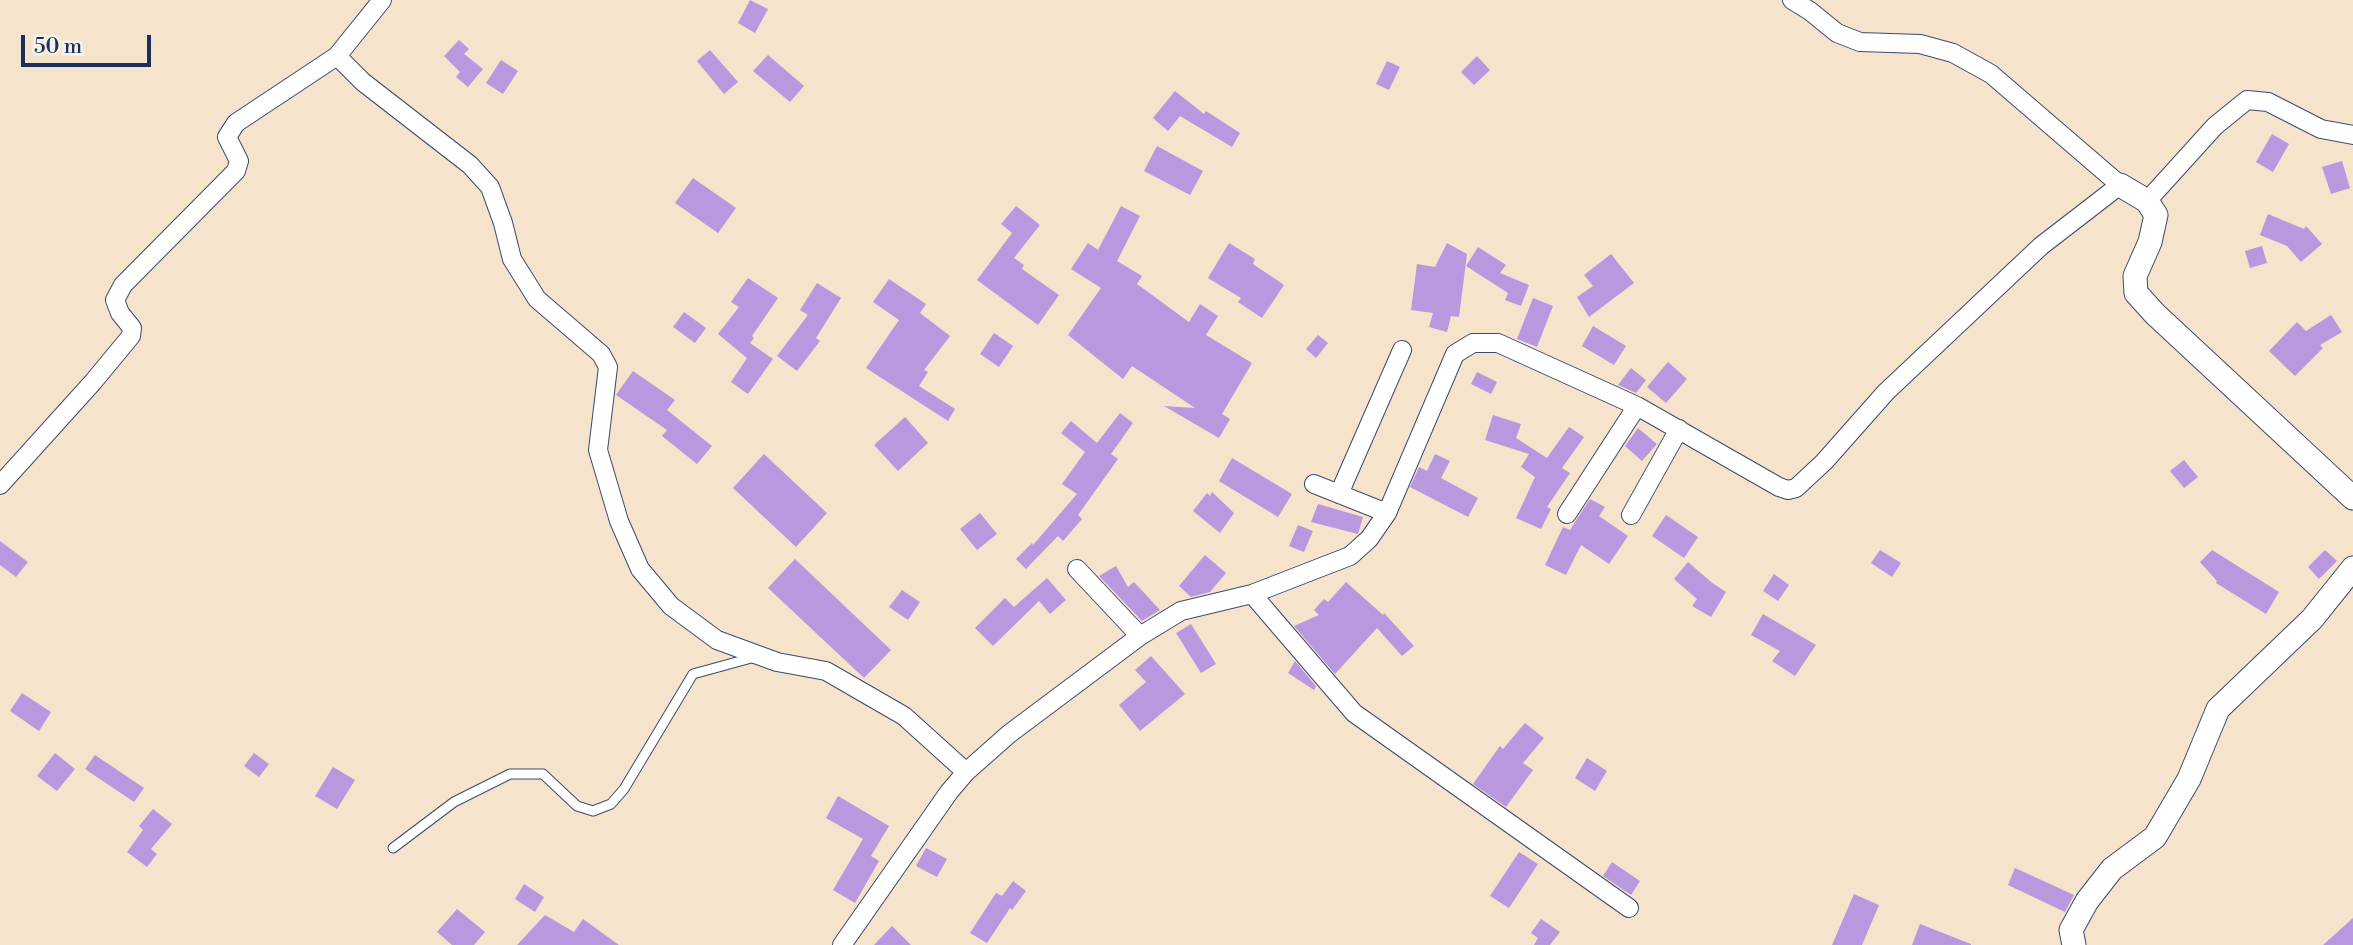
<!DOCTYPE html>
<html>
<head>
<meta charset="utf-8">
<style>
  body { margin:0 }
  #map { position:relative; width:2353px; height:945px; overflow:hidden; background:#f5e3cc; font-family:"Libre Bodoni",serif }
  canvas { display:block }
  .scale { position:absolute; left:21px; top:35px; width:130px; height:32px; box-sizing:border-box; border:4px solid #1b2f5e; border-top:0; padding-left:9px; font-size:21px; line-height:24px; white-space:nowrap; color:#1b2f5e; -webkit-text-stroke:5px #f7f3e8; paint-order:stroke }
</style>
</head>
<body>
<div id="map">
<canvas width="2353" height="945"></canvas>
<div class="scale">50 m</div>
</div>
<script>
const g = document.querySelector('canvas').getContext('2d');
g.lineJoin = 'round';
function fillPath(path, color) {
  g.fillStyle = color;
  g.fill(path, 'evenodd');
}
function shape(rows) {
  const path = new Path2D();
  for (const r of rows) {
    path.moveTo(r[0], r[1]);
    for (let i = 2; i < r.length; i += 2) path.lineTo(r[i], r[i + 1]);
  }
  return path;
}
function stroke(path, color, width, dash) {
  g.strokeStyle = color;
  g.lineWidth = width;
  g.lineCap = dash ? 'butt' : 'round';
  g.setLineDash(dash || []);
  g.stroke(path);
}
const building = shape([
  [750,0,768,9,755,33,738,23],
  [459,40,469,49,464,54,483,69,468,87,456,77,460,72,444,56],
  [710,50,738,82,724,94,697,61],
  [768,55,804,86,790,102,753,71],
  [1477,56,1490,70,1474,85,1461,72],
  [501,60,518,71,503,94,486,83],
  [1387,61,1400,67,1389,90,1376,84],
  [1175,91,1204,114,1206,111,1240,133,1232,147,1180,116,1168,131,1153,118],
  [2272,134,2289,144,2273,172,2256,162],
  [1157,146,1203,171,1190,195,1144,171],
  [2342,161,2350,188,2331,194,2322,167],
  [693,178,736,208,718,233,675,203],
  [1016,206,1040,225,1014,258,1024,265,1022,269,1059,295,1038,325,977,280,1012,233,1001,224],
  [1121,206,1140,216,1117,261,1142,276,1137,284,1189,322,1200,304,1218,316,1206,335,1252,363,1222,414,1230,419,1219,438,1164,406,1195,408,1132,366,1123,379,1068,335,1101,288,1071,269,1088,243,1098,250],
  [2268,214,2304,229,2306,226,2322,244,2301,262,2287,246,2260,235],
  [1229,243,1255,259,1253,264,1284,285,1262,318,1238,302,1241,298,1208,278],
  [1447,243,1467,254,1459,317,1451,316,1447,332,1429,327,1433,313,1411,310,1417,264,1435,267],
  [2262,246,2267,263,2250,268,2245,251],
  [1478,247,1506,265,1500,273,1529,285,1521,306,1505,300,1508,293,1466,266],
  [1611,254,1634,283,1589,317,1577,297,1593,286,1584,275],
  [748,278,778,298,752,336,754,338,750,343,773,359,748,394,731,382,747,358,718,334,739,307,731,302],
  [889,279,926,304,920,313,950,336,924,370,928,372,919,386,955,409,948,421,866,368,899,320,873,302],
  [817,283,841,298,816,338,820,341,797,371,777,356,808,315,800,310],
  [1533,298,1553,306,1537,347,1517,339],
  [684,312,706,328,695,343,673,327],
  [2331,315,2342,332,2320,345,2323,348,2295,376,2269,351,2297,322,2306,331],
  [1593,326,1626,346,1614,365,1582,346],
  [994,333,1013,346,999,367,980,354],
  [1318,335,1328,343,1316,358,1306,349],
  [1668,362,1687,379,1666,403,1647,387],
  [1631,368,1646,380,1636,393,1618,385],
  [633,371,675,400,667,410,712,446,697,464,662,436,667,430,616,395],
  [1477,372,1497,382,1491,394,1471,384],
  [1120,413,1133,423,1111,454,1118,459,1078,515,1082,519,1063,541,1058,536,1026,569,1016,559,1032,543,1033,545,1077,494,1062,484,1085,452,1061,433,1071,421,1097,443],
  [1493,415,1521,424,1516,438,1547,458,1569,427,1584,437,1562,468,1570,473,1547,507,1551,509,1541,529,1516,518,1535,477,1521,467,1529,454,1485,440],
  [905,417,928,443,898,471,874,445],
  [1638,428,1657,444,1642,461,1625,446],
  [764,454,827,513,796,547,733,488],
  [1435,454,1450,461,1441,478,1478,498,1468,517,1410,487,1419,467,1427,471],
  [1232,458,1292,494,1278,517,1219,481],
  [2184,460,2198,477,2184,488,2170,471],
  [1212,492,1234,513,1220,533,1193,511,1207,493,1210,496],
  [1590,499,1605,507,1599,516,1628,536,1609,564,1581,545,1566,575,1545,565,1563,527,1570,530],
  [1318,504,1363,517,1358,534,1311,522],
  [980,513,997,534,977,550,960,529],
  [1666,515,1698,537,1684,558,1652,536],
  [1298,525,1313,531,1304,552,1289,546],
  [0,541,28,562,16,577,0,565],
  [1880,550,1901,563,1892,577,1871,563],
  [2212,550,2279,592,2266,614,2216,583,2217,581,2200,562],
  [2325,550,2337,561,2319,579,2308,567],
  [1205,555,1226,573,1210,592,1191,597,1179,586],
  [795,559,891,650,864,678,768,588],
  [1688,562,1711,582,1726,592,1711,617,1692,606,1697,599,1674,579],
  [1116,566,1128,587,1134,582,1160,610,1142,621,1099,576],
  [1774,574,1789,585,1778,601,1763,591],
  [1047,578,1066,600,1050,614,1039,601,993,646,975,628,1005,598,1014,607],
  [1346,582,1383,615,1384,613,1414,646,1402,656,1377,628,1335,674,1294,626,1319,615,1314,610,1324,599,1328,602],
  [902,590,920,602,908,620,889,607],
  [1763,614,1816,645,1795,676,1772,661,1780,651,1751,635],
  [1191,624,1216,664,1201,673,1176,633],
  [1151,656,1185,694,1140,731,1119,705,1146,682,1135,670],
  [1295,661,1316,686,1314,690,1288,673],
  [22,693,51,712,39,731,10,711],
  [1525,723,1544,738,1523,763,1533,770,1506,807,1473,784,1500,746,1503,749],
  [55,753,75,769,57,791,37,776],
  [254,753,269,764,259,777,244,766],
  [95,755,144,788,134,802,85,769],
  [1587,758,1607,771,1595,791,1575,778],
  [333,767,355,780,337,809,315,796],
  [838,796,889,826,871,856,879,861,855,903,833,890,863,839,826,818],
  [153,809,172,824,151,849,157,854,147,867,127,852,143,830,139,826],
  [926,848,947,859,937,877,916,866],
  [1519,852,1538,864,1509,908,1490,896],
  [1612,862,1640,881,1631,895,1603,876],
  [2015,868,2074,895,2065,912,2008,885],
  [1013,881,1026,891,1012,910,1010,908,987,943,970,933,996,893,1002,896],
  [524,884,544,897,535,912,515,899],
  [1854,894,1879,905,1862,945,1832,945],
  [457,909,485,932,474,945,452,945,437,932],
  [545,915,574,932,583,919,619,945,517,945],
  [2353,918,2353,945,2323,945],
  [1541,919,1560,932,1550,945,1534,945,1538,938,1531,933],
  [1920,924,1971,944,1971,945,1912,945],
  [892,926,911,945,874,945]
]);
const service = shape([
  [393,848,454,802,510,774,543,774,577,806,593,811,611,804,624,789,693,674,755,657]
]);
const minor = shape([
  [337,56,363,82,470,165,490,187,503,223,512,259,537,299,601,354,608,367,598,450,619,521,640,569,671,606,717,640,777,662,826,671,904,716,966,772],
  [2147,201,2215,126,2247,100,2268,102,2321,129,2353,135],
  [1314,484,1387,513],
  [0,485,93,382,131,336,132,328,120,313,115,300,123,285,236,171,239,161,227,137,236,123,337,56,382,0],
  [1339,494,1402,350],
  [1567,514,1637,406],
  [1631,515,1679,429],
  [1077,569,1140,636],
  [1252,594,1354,713,1629,908],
  [842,945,949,792,966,772,1009,734,1140,636,1181,611,1252,594,1350,556,1369,539,1387,513,1455,354,1473,343,1498,343,1637,406,1779,487,1788,490,1796,488,1824,462,1886,392,2041,246,2120,185,1991,74,1953,53,1920,44,1860,42,1837,33,1810,11,1792,0]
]);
const tertiary = shape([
  [2120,185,2147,201,2156,215,2150,242,2135,276,2136,293,2155,314,2353,498],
  [2074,945,2071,930,2087,901,2112,869,2155,837,2189,779,2218,709,2312,619,2353,568]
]);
fillPath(building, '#b898de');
stroke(service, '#3c4a6e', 11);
stroke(minor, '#3c4a6e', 20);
stroke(tertiary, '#3c4a6e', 25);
stroke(service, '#fff', 9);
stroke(minor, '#fff', 18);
stroke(tertiary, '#fff', 23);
</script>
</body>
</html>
